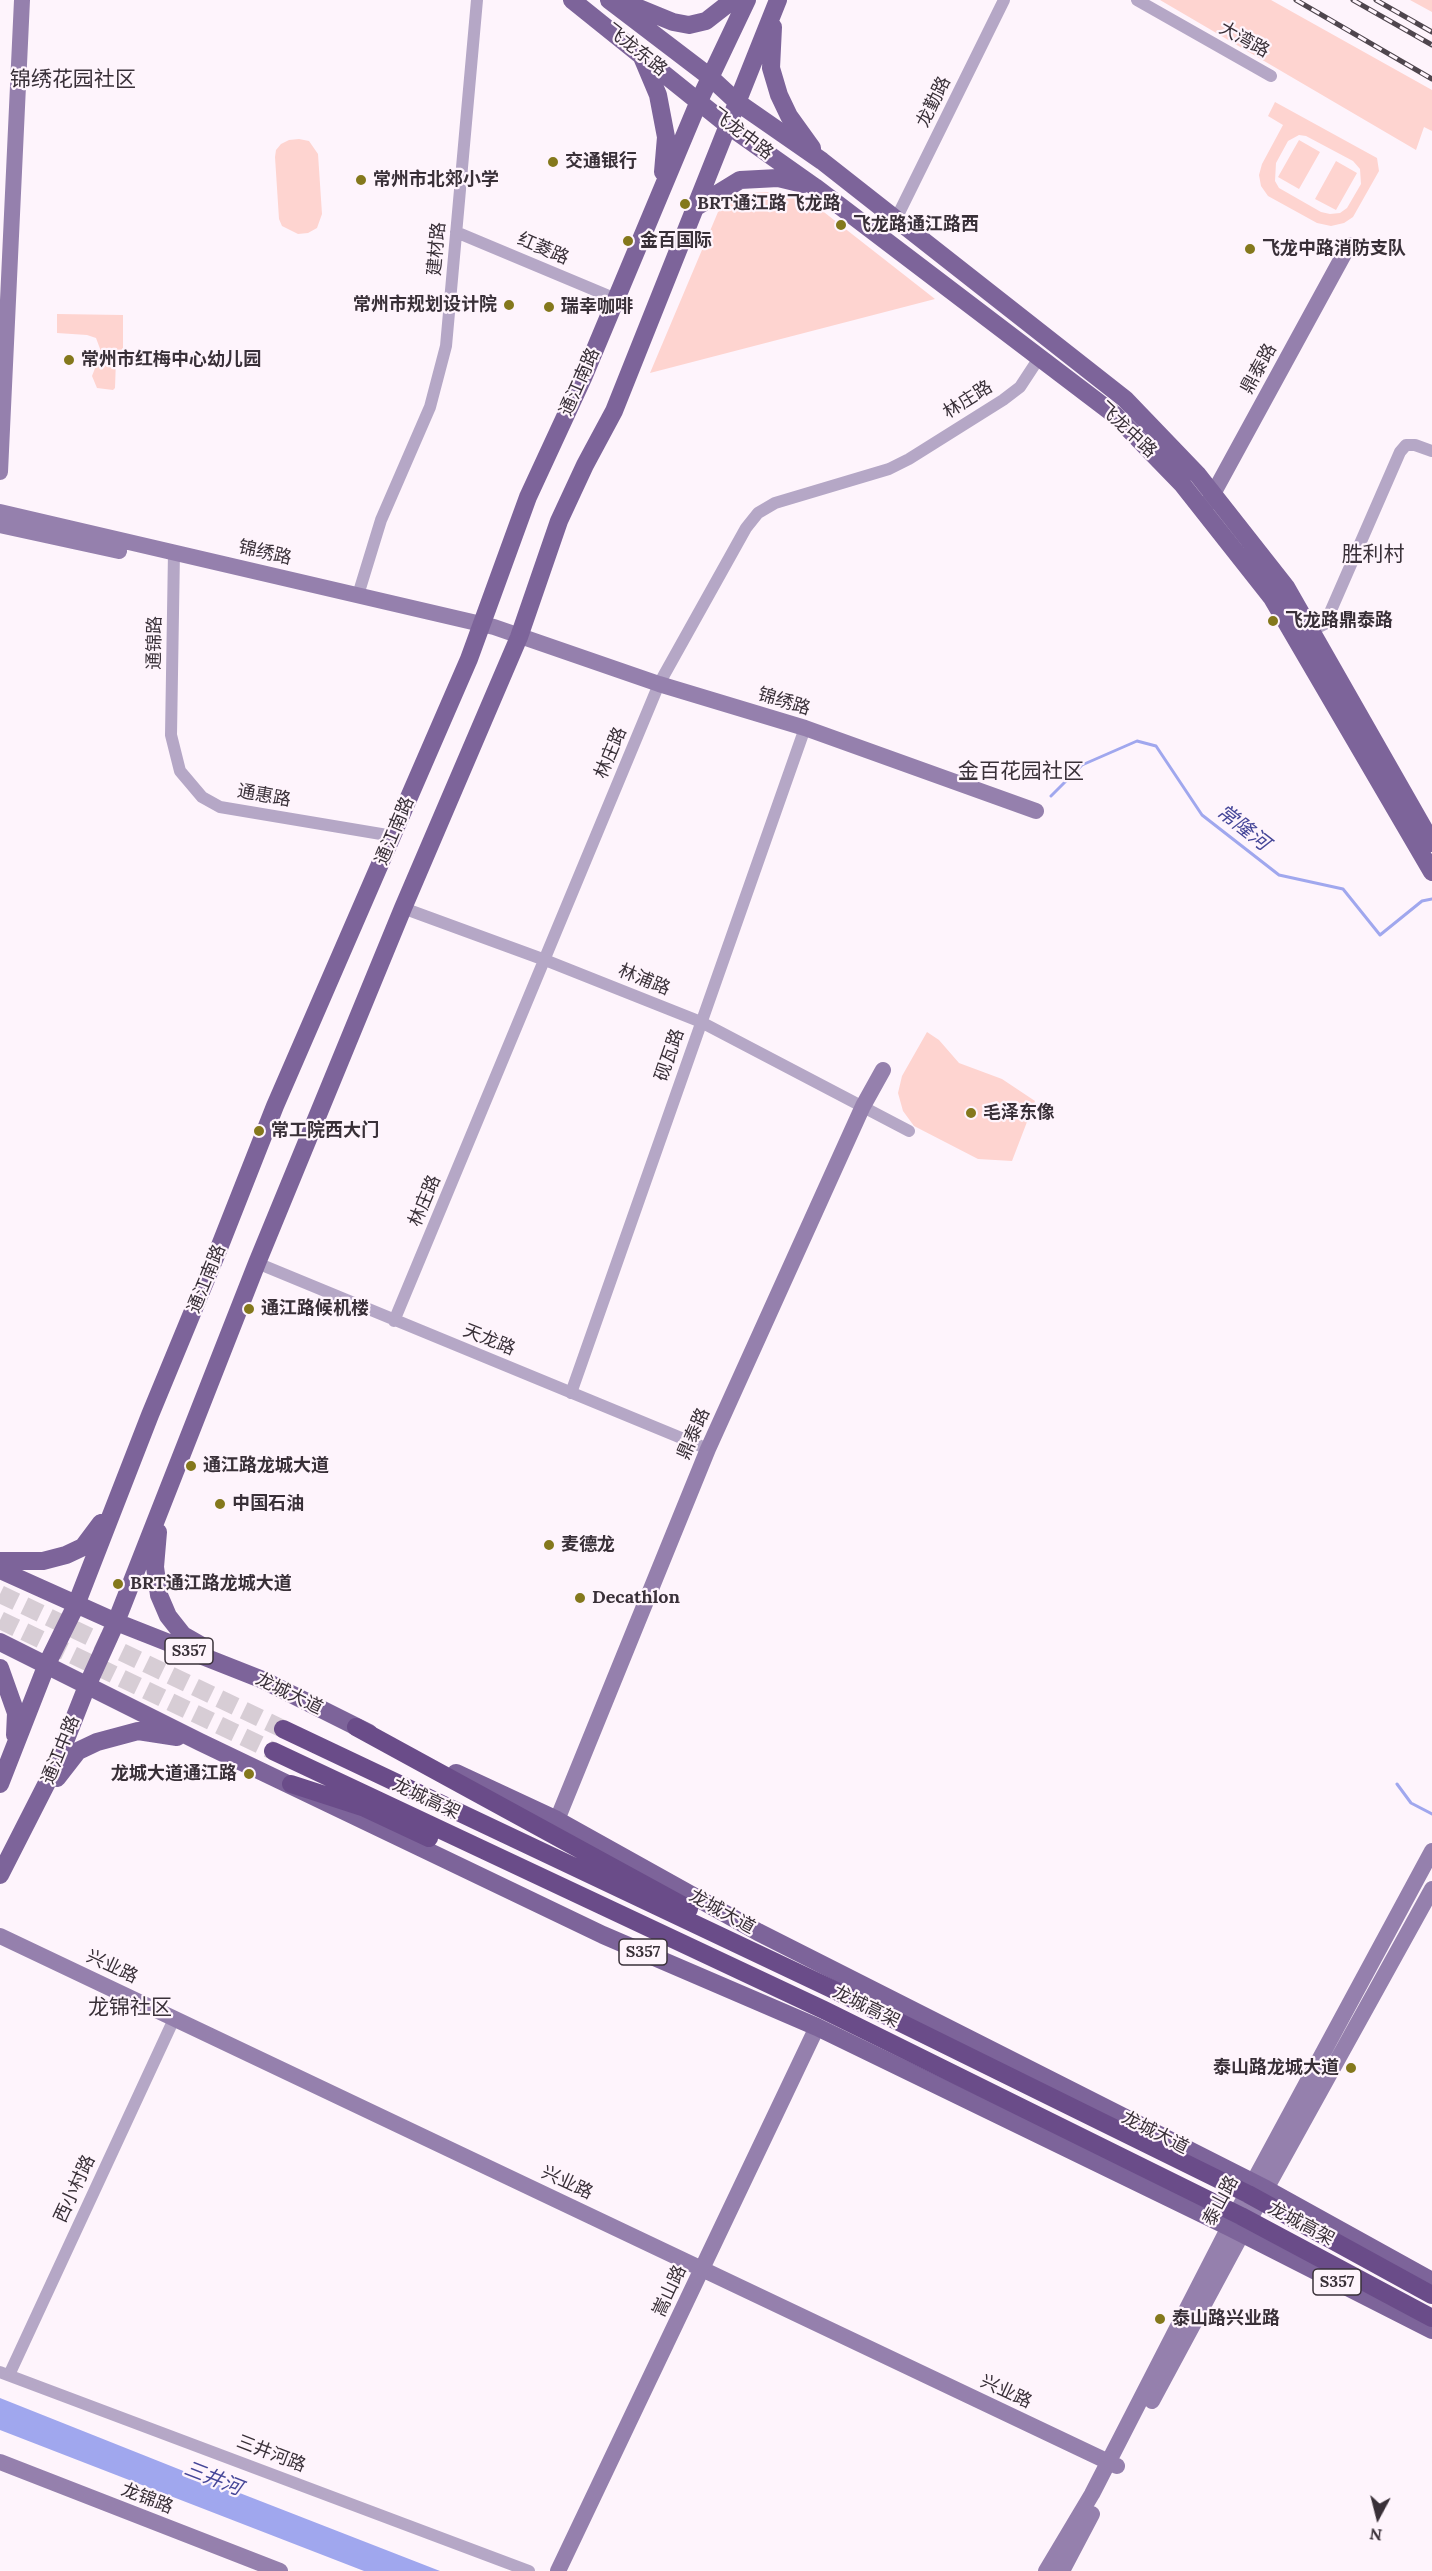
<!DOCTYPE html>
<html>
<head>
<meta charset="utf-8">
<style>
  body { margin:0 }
  #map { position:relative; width:1432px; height:2571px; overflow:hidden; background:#fef4fc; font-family:Lora,serif }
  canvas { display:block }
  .north { position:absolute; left:1348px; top:2487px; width:60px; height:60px; -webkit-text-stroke:4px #fef4fc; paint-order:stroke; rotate:187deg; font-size:16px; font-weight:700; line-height:24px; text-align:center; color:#393038 }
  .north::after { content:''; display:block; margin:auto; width:21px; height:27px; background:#393038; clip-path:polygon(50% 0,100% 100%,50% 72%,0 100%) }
</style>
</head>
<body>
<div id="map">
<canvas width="1432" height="2571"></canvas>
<div class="north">N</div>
</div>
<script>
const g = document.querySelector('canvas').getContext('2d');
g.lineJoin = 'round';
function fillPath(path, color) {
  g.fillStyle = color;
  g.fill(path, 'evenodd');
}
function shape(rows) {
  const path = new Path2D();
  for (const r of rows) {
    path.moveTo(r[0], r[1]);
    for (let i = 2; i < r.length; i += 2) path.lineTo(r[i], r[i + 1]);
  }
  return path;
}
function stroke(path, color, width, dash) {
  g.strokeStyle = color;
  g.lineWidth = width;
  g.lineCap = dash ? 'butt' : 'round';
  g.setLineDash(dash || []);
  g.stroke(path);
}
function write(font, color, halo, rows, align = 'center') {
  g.font = font + ' Lora,"Noto Sans SC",serif';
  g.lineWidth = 4.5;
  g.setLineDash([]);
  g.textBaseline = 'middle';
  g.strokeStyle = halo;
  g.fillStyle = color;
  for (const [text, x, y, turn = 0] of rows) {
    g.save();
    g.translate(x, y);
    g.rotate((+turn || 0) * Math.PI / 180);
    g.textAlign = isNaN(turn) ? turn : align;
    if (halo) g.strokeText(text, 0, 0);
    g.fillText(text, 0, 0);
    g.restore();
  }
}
const green = shape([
  [1160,0,1271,0,1432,90,1432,131,1424,127,1416,150],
  [1410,0,1432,0,1432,12],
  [1275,102,1377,158,1379,171,1353,217,1344,223,1331,226,1317,223,1268,196,1261,186,1259,175,1262,164,1283,125,1268,116],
  [1299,135,1306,136,1353,161,1360,169,1361,184,1347,208,1340,213,1330,214,1321,212,1279,188,1275,181,1276,163,1288,141],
  [299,139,309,141,318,154,322,214,317,228,308,233,298,234,282,226,279,219,275,157,276,150,281,144,289,140],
  [1299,140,1320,152,1299,189,1278,177],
  [1336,161,1357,173,1336,210,1315,199],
  [772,192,795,197,820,209,935,299,650,373,718,212,730,202,746,193],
  [57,314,123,315,123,354,102,354,96,338,87,335,57,333],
  [102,357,116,359,115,388,113,390,97,388,92,376,99,358],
  [927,1032,939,1040,959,1063,1002,1079,1035,1101,1012,1161,978,1159,914,1126,903,1111,898,1093,902,1076]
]);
const water = shape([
  [0,2398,196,2476,440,2571,364,2571,0,2430]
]);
const stream = shape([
  [1051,796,1082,765,1137,741,1156,746,1202,815,1279,875,1343,889,1380,935,1422,901,1432,899],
  [1397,1784,1411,1803,1432,1814]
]);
const highwayTunnel = shape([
  [0,1594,283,1729],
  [0,1620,273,1751]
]);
const street = shape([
  [1137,0,1271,76],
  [896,219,1004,0],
  [456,232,616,299],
  [174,552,171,735,180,771,202,797,220,807,393,836],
  [358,595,381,520,430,407,446,346,477,0],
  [1311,631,1325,624,1400,452,1406,445,1415,445,1432,451],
  [403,908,545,960,701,1022,909,1131],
  [257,1263,708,1449],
  [394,1321,659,684,746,528,758,513,775,503,889,469,909,459,1003,400,1020,387,1039,358],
  [571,1393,805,728],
  [0,2372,529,2571],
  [9,2375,174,2019]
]);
const secondary = shape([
  [0,472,22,0],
  [1207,505,1349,245],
  [0,512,494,627,659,684,805,728,1036,811],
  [0,525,119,551],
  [557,1820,708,1449,863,1106,883,1070],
  [0,1936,1117,2466],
  [1152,2401,1266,2189,1432,1889],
  [0,2462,280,2571],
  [558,2571,817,2027],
  [1046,2571,1092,2494,1229,2227,1432,1851],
  [1062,2571,1092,2514]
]);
const primary = shape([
  [572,0,730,127,815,187,1115,415,1182,484,1272,598,1432,872],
  [609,0,710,77,737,102,822,161,1125,399,1198,475,1286,587,1432,843],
  [624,2,673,22,689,25,706,21,733,0],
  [773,27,771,68,779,95,789,116,812,148],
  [642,57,658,95,666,137,663,172],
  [696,207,740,180,778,178,803,184],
  [158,1532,155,1567,159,1595,168,1616,183,1635,204,1647],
  [0,1561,43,1561,66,1555,83,1547,101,1523],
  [0,1570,116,1622,263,1680,369,1733],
  [0,1642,200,1742,603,1935,817,2027,1229,2227,1432,2330],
  [0,1668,16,1713,15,1735],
  [456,1773,557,1820,758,1932,1266,2189,1432,2281],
  [57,1778,78,1751,97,1742,138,1731,177,1737],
  [0,1784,47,1664,76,1605,150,1415,219,1248,275,1106,469,659,528,497,583,378,699,101,747,0],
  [0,1875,55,1767,87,1686,116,1622,257,1263,403,908,519,637,559,521,585,465,614,411,778,0]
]);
const highway = shape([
  [356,1727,689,1909],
  [283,1729,832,1989,1248,2194,1432,2295],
  [273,1751,824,2010,1241,2216,1432,2318],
  [291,1784,365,1808,429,1838]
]);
const rail = shape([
  [1296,0,1432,79],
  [1353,0,1432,45],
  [1376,0,1432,32]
]);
const markers = [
  [553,162,6,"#84781c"],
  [361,180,6,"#84781c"],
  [685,204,6,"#84781c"],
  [841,225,6,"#84781c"],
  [628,241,6,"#84781c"],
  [1250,249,6,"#84781c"],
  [509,305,6,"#84781c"],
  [549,307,6,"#84781c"],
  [69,360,6,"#84781c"],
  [1273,621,6,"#84781c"],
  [971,1113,6,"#84781c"],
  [259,1131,6,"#84781c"],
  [249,1309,6,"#84781c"],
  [191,1466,6,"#84781c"],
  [220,1504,6,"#84781c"],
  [549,1545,6,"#84781c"],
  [118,1584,6,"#84781c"],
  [580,1598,6,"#84781c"],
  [249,1774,6,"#84781c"],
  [1351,2068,6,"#84781c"],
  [1160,2319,6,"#84781c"]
];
const shields = [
  [189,1651,48],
  [643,1952,48],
  [1337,2282,48]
];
const shieldNames = [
  ["S357",189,1651],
  ["S357",643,1952],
  ["S357",1337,2282]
];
const streetNames = [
  ["大湾路",1244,40,29],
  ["飞龙东路",636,50,38],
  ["龙勤路",934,102,-64],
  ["飞龙中路",742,134,37],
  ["建材路",437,249,-85],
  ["红菱路",543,249,23],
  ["鼎泰路",1259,369,-61],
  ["通江南路",580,382,-66],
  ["林庄路",968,400,-32],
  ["飞龙中路",1127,430,43],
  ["锦绣路",265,553,13],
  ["通锦路",155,643,-89],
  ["锦绣路",784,702,17],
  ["林庄路",611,753,-67],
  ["通惠路",264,796,10],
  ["通江南路",395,831,-67],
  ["林浦路",644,980,22],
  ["砚瓦路",670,1055,-71],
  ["林庄路",425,1201,-67],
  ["通江南路",207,1279,-68],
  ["天龙路",489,1340,22],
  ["鼎泰路",694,1434,-66],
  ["龙城大道",289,1694,26],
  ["通江中路",61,1750,-68],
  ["龙城高架",426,1799,25],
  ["龙城大道",722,1912,29],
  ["兴业路",112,1967,25],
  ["龙城高架",866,2007,26],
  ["龙城大道",1155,2133,27],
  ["兴业路",567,2183,25],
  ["西小村路",75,2189,-65],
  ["泰山路",1221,2201,-62],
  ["龙城高架",1301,2224,28],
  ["嵩山路",670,2291,-65],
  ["兴业路",1006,2392,25],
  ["三井河路",271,2454,21],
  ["龙锦路",147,2499,21]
];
const poiNames = [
  ["交通银行",565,162],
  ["常州市北郊小学",373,180],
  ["BRT通江路飞龙路",697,204],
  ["飞龙路通江路西",853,225],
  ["金百国际",640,241],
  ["飞龙中路消防支队",1262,249],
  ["常州市规划设计院",497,305,"right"],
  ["瑞幸咖啡",561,307],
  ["常州市红梅中心幼儿园",81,360],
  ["飞龙路鼎泰路",1285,621],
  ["毛泽东像",983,1113],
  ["常工院西大门",271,1131],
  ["通江路候机楼",261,1309],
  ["通江路龙城大道",203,1466],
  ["中国石油",232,1504],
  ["麦德龙",561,1545],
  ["BRT通江路龙城大道",130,1584],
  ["Decathlon",592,1598],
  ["龙城大道通江路",237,1774,"right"],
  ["泰山路龙城大道",1339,2068,"right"],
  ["泰山路兴业路",1172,2319]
];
const waterNames = [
  ["常隆河",1243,828,38],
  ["三井河",213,2479,21]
];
const quarterNames = [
  ["锦绣花园社区",73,80],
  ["胜利村",1373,555],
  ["金百花园社区",1021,772],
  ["龙锦社区",130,2008]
];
fillPath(green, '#fed4d0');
fillPath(water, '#a0a7ee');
stroke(stream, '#a0a7ee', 3);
stroke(highwayTunnel, '#d7cdd5', 18, [18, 9]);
stroke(street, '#b5a7c6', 12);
stroke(secondary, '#9580ad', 16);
stroke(primary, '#7d649a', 18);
stroke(highway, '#6a4c89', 18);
stroke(rail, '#4f464e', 5);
stroke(rail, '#fef4fc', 3, [9]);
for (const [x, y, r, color] of markers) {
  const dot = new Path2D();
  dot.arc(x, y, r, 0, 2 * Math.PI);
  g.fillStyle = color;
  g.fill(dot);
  stroke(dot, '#fef4fc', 2);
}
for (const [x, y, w] of shields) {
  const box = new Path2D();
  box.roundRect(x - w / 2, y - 13, w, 26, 4.5);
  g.fillStyle = '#fef4fc';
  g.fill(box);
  stroke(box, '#393038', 1.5);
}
write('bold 16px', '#393038', null, shieldNames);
write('18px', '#393038', '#fef4fc', streetNames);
write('bold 18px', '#393038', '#fef4fc', poiNames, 'left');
write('italic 20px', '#454698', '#fef4fc', waterNames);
write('21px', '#393038', '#fef4fc', quarterNames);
</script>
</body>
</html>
